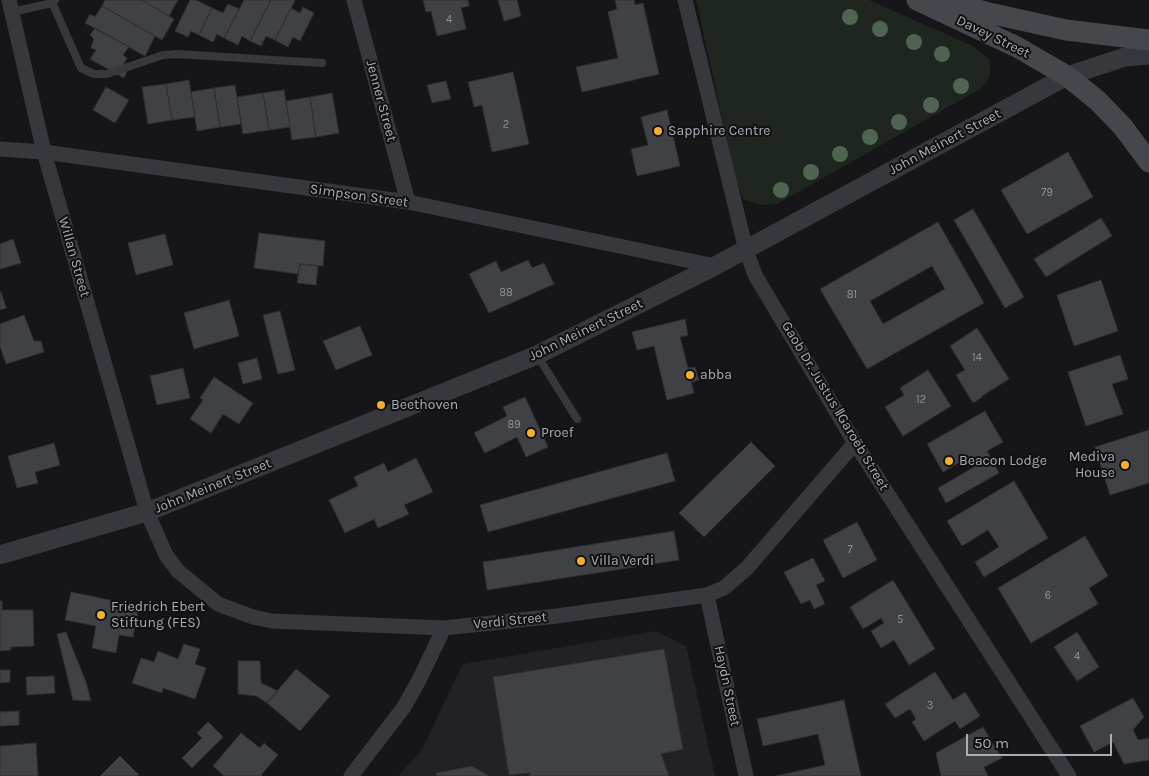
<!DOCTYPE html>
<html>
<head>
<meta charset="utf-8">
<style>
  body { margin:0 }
  #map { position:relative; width:1149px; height:776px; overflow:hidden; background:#161618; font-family:Karla,sans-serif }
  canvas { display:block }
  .scale { position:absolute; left:966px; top:734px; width:146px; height:22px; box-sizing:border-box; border:2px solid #a8adb8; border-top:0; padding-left:6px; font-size:15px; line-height:18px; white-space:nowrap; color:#a8adb8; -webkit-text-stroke:4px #111113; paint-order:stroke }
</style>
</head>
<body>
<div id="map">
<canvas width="1149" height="776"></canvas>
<div class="scale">50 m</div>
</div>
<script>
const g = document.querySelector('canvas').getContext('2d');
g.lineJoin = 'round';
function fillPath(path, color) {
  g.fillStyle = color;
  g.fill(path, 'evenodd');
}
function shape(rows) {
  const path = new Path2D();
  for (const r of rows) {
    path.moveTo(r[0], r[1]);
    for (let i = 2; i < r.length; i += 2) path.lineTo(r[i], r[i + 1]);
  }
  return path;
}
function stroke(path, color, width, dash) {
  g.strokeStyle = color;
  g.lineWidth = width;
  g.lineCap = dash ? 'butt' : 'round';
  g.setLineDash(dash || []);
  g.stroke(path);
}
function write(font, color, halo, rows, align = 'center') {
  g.font = font + ' Karla,sans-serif';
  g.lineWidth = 4;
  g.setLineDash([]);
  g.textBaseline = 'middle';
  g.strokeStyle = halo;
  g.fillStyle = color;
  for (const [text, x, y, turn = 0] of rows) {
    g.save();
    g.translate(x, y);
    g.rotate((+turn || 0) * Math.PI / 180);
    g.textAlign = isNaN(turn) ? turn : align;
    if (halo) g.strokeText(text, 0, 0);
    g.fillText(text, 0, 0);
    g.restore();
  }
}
const built = shape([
  [656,631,686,646,715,776,398,776,421,751,463,664]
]);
const green = shape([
  [696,0,869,0,973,46,990,60,990,76,982,88,777,204,761,205,743,199,736,180]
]);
const building = shape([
  [105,0,142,0,174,19,162,40,102,6,105,0],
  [142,0,178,0,169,16,142,0],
  [190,0,196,0,212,8,199,35,191,31,188,37,175,31,190,0],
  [244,0,271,0,250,41,242,36,238,45,224,38,244,0],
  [271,0,295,0,275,40,266,36,261,46,250,41,271,0],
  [423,0,468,0,469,6,461,8,466,29,437,36,431,11,426,12,423,0],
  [498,0,517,0,521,16,504,21,498,0],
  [615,0,634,0,635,5,643,3,659,74,582,92,576,67,618,58,608,12,617,9,615,0],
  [228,4,239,9,224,38,217,34,213,42,199,35,212,8,223,13,228,4],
  [102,6,155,36,145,56,85,23,90,14,95,17,102,6],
  [303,7,314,13,300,41,293,37,288,47,275,40,291,8,300,13,303,7],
  [95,28,129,47,123,55,127,58,123,65,129,67,124,78,90,59,96,50,91,48,94,39,90,35,95,28],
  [513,72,529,144,492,152,482,105,474,107,468,82,513,72],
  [189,80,195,117,172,120,166,84,189,80],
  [446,81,451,99,432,103,427,85,446,81],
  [166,84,172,120,148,124,142,87,166,84],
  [235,85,241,124,220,127,214,88,235,85],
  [106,87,129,100,115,123,93,110,106,87],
  [214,88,220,127,197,131,191,92,214,88],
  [284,90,290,127,269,130,263,93,284,90],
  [263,93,269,130,243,134,237,97,263,93],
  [332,93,339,133,316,137,310,97,332,93],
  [310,97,316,137,292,140,286,101,310,97],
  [667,110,680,166,637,176,631,149,648,145,641,117,667,110],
  [1068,152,1093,197,1027,234,1001,190,1068,152],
  [973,209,1024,297,1005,308,954,220,973,209],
  [1101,218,1112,236,1046,277,1034,259,1101,218],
  [938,222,984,303,867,369,820,289,938,222],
  [932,266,945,289,883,324,870,301,932,266],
  [259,233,325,241,323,266,300,264,298,274,254,268,259,233],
  [165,234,173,265,136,275,128,243,165,234],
  [13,239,21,263,0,269,0,244,13,239],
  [528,260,532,268,544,263,554,284,489,313,469,274,496,261,501,272,528,260],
  [300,264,318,266,316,285,297,283,300,264],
  [1101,280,1118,331,1074,346,1057,295,1101,280],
  [0,292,1,292,6,308,0,310,0,292],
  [229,300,239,336,194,349,184,313,229,300],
  [280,311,295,370,278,374,263,315,280,311],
  [24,315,34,341,41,341,44,352,6,364,0,346,0,324,24,315],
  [685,319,688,335,680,337,688,368,695,367,699,380,691,382,694,393,667,400,654,346,637,350,632,332,685,319],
  [360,326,372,355,336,370,323,341,360,326],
  [977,328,1009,379,982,396,982,397,973,403,956,375,965,370,950,346,977,328],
  [1120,355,1128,379,1112,384,1123,414,1086,426,1068,372,1120,355],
  [257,358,262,379,243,384,238,363,257,358],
  [183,368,190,398,157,405,150,376,183,368],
  [928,370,951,406,903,436,885,407,904,395,900,388,928,370],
  [214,377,253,403,239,424,223,414,211,433,190,419,203,400,200,398,214,377],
  [525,397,548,447,526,457,517,437,485,453,474,433,507,416,503,407,525,397],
  [985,411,1003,442,987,451,999,473,946,503,938,488,976,466,970,456,943,472,927,444,985,411],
  [1149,430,1149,483,1110,495,1095,447,1149,430],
  [751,442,775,466,704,537,679,513,751,442],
  [54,443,60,465,35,472,38,483,17,488,8,456,54,443],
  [667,453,675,481,488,532,480,505,667,453],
  [416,458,433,492,404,505,409,514,378,528,374,519,345,533,329,500,358,486,354,477,384,463,388,472,416,458],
  [1014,481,1048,538,984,577,975,562,999,547,988,530,962,546,947,521,1014,481],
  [857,522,877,560,843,578,823,540,857,522],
  [674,531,679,560,487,590,483,562,674,531],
  [1085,536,1108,576,1089,588,1098,604,1031,643,998,588,1085,536],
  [813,558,825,581,816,585,825,604,814,609,810,600,801,604,784,572,813,558],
  [893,580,935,649,909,665,894,640,881,648,871,631,884,623,881,618,863,629,850,607,893,580],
  [71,592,139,606,133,637,119,635,116,653,92,648,96,626,65,620,71,592],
  [0,601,2,601,2,610,33,610,34,646,11,647,11,650,0,651,0,601],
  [66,632,86,682,91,701,73,700,57,634,66,632],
  [1077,632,1099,667,1077,681,1054,647,1077,632],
  [184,644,200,649,195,664,206,668,195,699,163,688,162,693,132,683,141,658,154,662,158,651,178,659,184,644],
  [664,649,683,749,661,754,669,776,530,776,530,773,509,775,493,677,664,649],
  [238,661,260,661,261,683,278,691,267,703,256,696,238,694,238,661],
  [296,669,330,696,300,731,267,703,296,669],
  [0,670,10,670,10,682,0,683,0,670],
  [935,672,953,700,965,692,980,716,960,729,955,721,924,741,912,722,916,719,910,709,895,718,885,704,935,672],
  [54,676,55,693,27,695,26,677,54,676],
  [1133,698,1144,717,1133,730,1138,740,1149,738,1149,760,1124,764,1113,742,1094,752,1080,726,1133,698],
  [844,700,861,776,776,776,825,765,818,734,763,746,757,719,844,700],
  [19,711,19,725,0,726,0,712,19,711],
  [208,722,223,737,192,768,182,758,202,738,197,733,208,722],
  [983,727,1002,758,984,767,988,776,941,776,936,753,983,727],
  [241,733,260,748,264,743,278,755,261,775,262,776,224,776,213,766,241,733],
  [36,743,38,776,0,776,0,746,36,743],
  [120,756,139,775,137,776,100,776,120,756],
  [472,766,489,776,437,776,436,773,472,766]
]);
const service = shape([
  [51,0,81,68,94,74,107,74,163,55,177,54,322,63],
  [12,12,52,3,55,0],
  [537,355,577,419]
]);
const minor = shape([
  [9,0,44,152,147,512,166,555,178,571,218,604,253,617,272,621,444,628,557,616,707,595,724,588,747,568,855,443],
  [354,0,408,202],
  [685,0,746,250,755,275,855,443,1069,776],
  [0,149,44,152,408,202,715,266],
  [707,595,746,776],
  [351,776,404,707,419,680,444,628]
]);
const tertiary = shape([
  [0,555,147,512,537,355,715,266,1067,76,1125,57,1149,55]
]);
const secondary = shape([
  [917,0,1017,47,1067,76,1098,101,1123,127,1149,162],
  [943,0,989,13,1066,30,1149,40]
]);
const trees = [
  [850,17],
  [880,29],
  [914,42],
  [942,54],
  [961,86],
  [931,105],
  [899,122],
  [870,137],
  [840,154],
  [811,172],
  [781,190]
];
const markers = [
  [658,131,5,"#f2b134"],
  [690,375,5,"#f2b134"],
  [381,405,5,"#f2b134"],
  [531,433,5,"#f2b134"],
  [949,461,5,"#f2b134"],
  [1125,465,5,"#f2b134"],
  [581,561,5,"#f2b134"],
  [101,615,5,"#f2b134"]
];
const numberNames = [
  ["4",449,20],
  ["2",506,125],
  ["79",1047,193],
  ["88",506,293],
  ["81",852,295],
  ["14",977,358],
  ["12",921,400],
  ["89",514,425],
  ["7",850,550],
  ["6",1048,596],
  ["5",900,620],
  ["4",1077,657],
  ["3",930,706]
];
const streetNames = [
  ["Davey Street",993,37,26],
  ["Jenner Street",381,101,75],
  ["John Meinert Street",945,142,-28],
  ["Simpson Street",359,196,8],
  ["Willan Street",74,257,74],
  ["John Meinert Street",586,330,-26],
  ["Gaob Dr. Justus ǁGaroëb Street",835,406,59],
  ["John Meinert Street",213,486,-22],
  ["Verdi Street",510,621,-6],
  ["Haydn Street",727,686,78]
];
const poiNames = [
  ["Sapphire Centre",668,131],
  ["abba",700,375],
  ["Beethoven",391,405],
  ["Proef",541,433],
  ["Mediva",1115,457,"right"],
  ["House",1115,473,"right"],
  ["Beacon Lodge",959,461],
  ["Villa Verdi",591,561],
  ["Friedrich Ebert",111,607],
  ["Stiftung (FES)",111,623]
];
fillPath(built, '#222225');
fillPath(green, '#1e261f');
fillPath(building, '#404145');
stroke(building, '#303034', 1);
stroke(service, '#37383d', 8);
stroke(minor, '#37383d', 15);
stroke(tertiary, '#37383d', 19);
stroke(secondary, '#45474d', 21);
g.fillStyle = '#506452';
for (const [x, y] of trees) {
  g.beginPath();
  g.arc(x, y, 8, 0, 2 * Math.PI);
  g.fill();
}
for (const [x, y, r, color] of markers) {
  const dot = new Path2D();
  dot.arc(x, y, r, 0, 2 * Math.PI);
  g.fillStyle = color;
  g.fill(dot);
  stroke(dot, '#111113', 2);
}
write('11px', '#8e929b', null, numberNames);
write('14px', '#a8adb8', '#111113', streetNames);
write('14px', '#a8adb8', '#111113', poiNames, 'left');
</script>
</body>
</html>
